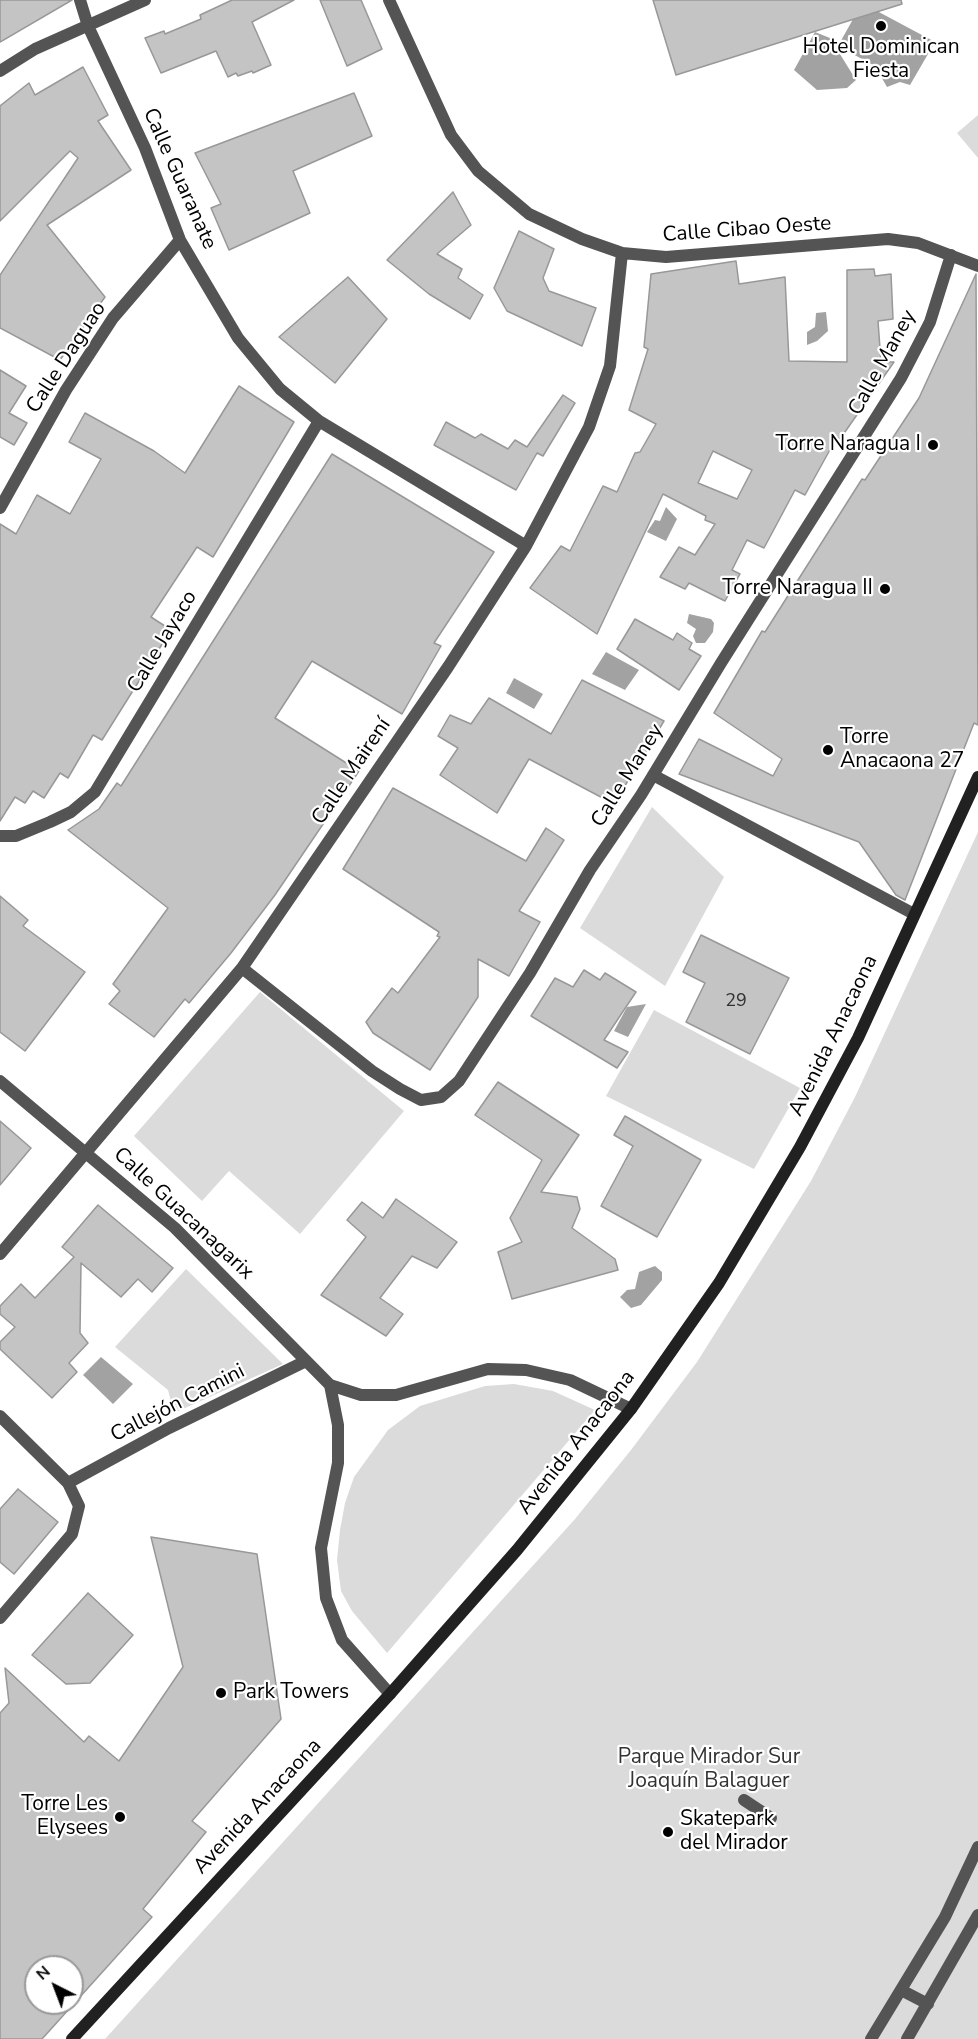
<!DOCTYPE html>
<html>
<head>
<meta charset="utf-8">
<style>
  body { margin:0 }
  #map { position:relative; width:978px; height:2039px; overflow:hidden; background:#fff; font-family:"Nunito Sans",sans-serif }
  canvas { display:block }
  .north { position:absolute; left:24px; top:1955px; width:60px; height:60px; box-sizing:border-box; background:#fff; border:2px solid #999; border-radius:50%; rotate:318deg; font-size:16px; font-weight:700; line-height:24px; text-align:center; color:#000 }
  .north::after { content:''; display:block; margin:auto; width:21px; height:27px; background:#000; clip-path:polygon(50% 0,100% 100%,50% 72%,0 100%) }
</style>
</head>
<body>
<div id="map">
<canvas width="978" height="2039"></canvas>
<div class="north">N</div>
</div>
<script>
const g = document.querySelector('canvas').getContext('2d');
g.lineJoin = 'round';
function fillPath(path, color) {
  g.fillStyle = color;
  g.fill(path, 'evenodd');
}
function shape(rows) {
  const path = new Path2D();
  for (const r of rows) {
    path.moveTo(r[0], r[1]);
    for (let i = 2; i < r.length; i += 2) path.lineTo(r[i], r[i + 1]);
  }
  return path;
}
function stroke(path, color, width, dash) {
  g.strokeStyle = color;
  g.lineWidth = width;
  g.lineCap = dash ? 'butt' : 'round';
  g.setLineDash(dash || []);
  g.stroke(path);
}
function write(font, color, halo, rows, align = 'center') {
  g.font = font + ' "Nunito Sans",sans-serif';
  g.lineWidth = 4.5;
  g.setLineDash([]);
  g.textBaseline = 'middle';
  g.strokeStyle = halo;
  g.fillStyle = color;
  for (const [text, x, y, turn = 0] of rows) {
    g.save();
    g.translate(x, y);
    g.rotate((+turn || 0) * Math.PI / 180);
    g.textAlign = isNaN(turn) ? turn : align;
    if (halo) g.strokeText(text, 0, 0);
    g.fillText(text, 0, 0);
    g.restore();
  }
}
const green = shape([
  [978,115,978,158,957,133],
  [652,807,724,877,665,986,580,928],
  [978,832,978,2039,105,2039,575,1519,631,1450,697,1362,811,1181,855,1097],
  [260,992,404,1111,300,1234,229,1171,202,1201,134,1136],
  [654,1010,800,1088,754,1169,606,1096],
  [186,1269,283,1364,174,1413,168,1390,115,1347],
  [514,1384,553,1391,595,1410,387,1653,352,1611,341,1591,337,1560,340,1530,345,1503,354,1477,388,1430,420,1406,485,1386]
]);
const water = shape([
  [862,3,935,42,910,85,900,82,887,87,875,66,838,46],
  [815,32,830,38,856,80,847,88,817,90,794,70],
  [826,312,828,331,817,341,807,345,807,332,815,327,816,313],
  [666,507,677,519,666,541,647,532,655,520,660,521],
  [689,614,711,619,714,623,713,632,705,643,696,643,693,636,696,629,687,623],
  [606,652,639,670,625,690,592,674],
  [514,678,543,694,534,709,506,693],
  [646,1004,628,1037,614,1031,627,1007],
  [655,1266,662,1272,662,1280,641,1305,631,1308,620,1297,627,1290,635,1289,639,1272],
  [101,1357,133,1384,113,1404,83,1375]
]);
const building = shape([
  [0,0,72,0,0,42,0,0],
  [232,0,294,0,252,22,271,65,253,73,252,71,238,76,236,73,228,77,216,51,161,73,145,38,164,31,165,34,201,19,200,15,232,0],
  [320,0,361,0,382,49,347,66,320,0],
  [653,0,901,0,902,4,676,75,653,0],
  [83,67,108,115,98,121,131,170,47,225,105,297,60,360,0,328,0,275,78,158,70,151,0,221,0,106,29,83,35,95,83,67],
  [354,93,372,136,293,171,310,213,229,250,211,208,221,204,195,153,354,93],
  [453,192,471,225,437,254,462,269,458,278,483,295,470,319,429,294,387,260,453,192],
  [519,231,554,249,543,278,549,291,596,308,582,346,507,311,494,288,519,231],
  [736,261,739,284,785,277,789,361,847,362,847,270,874,269,875,276,891,274,893,319,878,321,881,362,894,362,840,439,837,437,805,495,795,490,764,548,747,540,732,570,740,574,725,601,689,583,685,589,660,577,679,547,695,555,715,524,705,520,706,516,663,494,597,634,530,588,561,546,570,551,603,486,617,492,635,453,640,452,656,424,629,410,648,349,644,347,651,274,736,261],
  [713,451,752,470,737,499,698,483,713,451],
  [976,274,978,725,974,723,905,900,896,895,859,842,679,774,699,739,773,776,782,759,714,713,762,631,765,632,862,479,865,480,919,398,976,274],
  [348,277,387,319,335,383,279,337,348,277],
  [0,370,26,386,9,413,27,423,14,445,0,437,0,370],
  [239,386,294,422,213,557,197,547,151,617,171,630,102,740,93,735,68,778,60,773,44,798,33,791,25,803,15,797,0,821,0,524,16,534,37,495,70,514,101,459,69,442,85,413,154,451,185,473,239,386],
  [563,395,575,403,543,456,537,453,516,490,434,445,446,422,475,438,481,434,508,449,515,440,527,447,563,395],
  [332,454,494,552,434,643,441,646,402,714,312,661,275,718,359,771,275,895,231,953,189,1003,185,999,154,1037,109,1004,120,991,113,984,168,908,68,830,99,809,117,783,121,786,332,454],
  [635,619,673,640,677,633,692,643,689,649,701,656,679,690,617,649,635,619],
  [582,680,664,721,614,804,529,759,497,813,440,775,458,748,438,736,450,715,471,724,489,698,551,734,582,680],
  [393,788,526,861,546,828,564,840,519,911,540,922,509,976,478,959,478,997,430,1070,373,1033,366,1022,392,988,398,993,440,937,437,936,439,932,343,869,393,788],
  [0,896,28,920,23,926,85,972,25,1051,0,1032,0,896],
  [701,935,789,978,750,1054,686,1022,705,983,683,972,701,935],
  [584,970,600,980,605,973,636,992,604,1040,628,1052,617,1068,531,1016,555,978,573,987,584,970],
  [498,1082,579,1135,541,1192,577,1197,580,1209,572,1228,615,1259,618,1270,512,1299,498,1252,522,1242,510,1218,542,1160,475,1115,498,1082],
  [625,1116,701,1160,657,1237,601,1206,633,1146,614,1135,625,1116],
  [0,1121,31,1148,0,1185,0,1121],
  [396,1199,457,1242,437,1268,412,1256,380,1298,403,1314,386,1336,321,1295,366,1237,347,1220,362,1202,383,1218,396,1199],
  [98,1205,173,1268,152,1292,138,1279,121,1297,81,1263,80,1333,88,1343,69,1363,77,1372,52,1398,0,1349,0,1342,15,1327,0,1314,0,1306,21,1284,35,1298,74,1257,62,1247,98,1205],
  [18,1489,58,1522,14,1574,0,1562,0,1509,18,1489],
  [151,1537,257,1554,281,1719,192,1821,206,1832,143,1909,152,1917,42,2039,0,2039,0,1713,9,1703,5,1668,84,1742,89,1736,119,1761,183,1667,151,1537],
  [36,1967,72,1967,72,2003,36,2003,36,1967],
  [88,1593,133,1635,90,1683,66,1684,32,1655,88,1593]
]);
const pedestrian = shape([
  [68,1483,169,1428,306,1361],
  [744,1800,771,1818]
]);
const minor = shape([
  [80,0,88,26,145,148,180,240,238,338,280,389,319,421,526,546],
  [389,0,451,135,478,171,529,214,582,239,622,253,666,257,888,239,918,243,978,266],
  [0,71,35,49,145,0],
  [0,508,66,390,113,318,180,240],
  [653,775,914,914],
  [0,836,16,836,50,822,71,812,95,792,319,421],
  [242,968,372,1071,400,1089,421,1100,441,1097,459,1081,530,973,590,870,641,795,721,663,901,378,930,322,951,255],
  [0,1081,175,1228,330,1385,361,1395,396,1395,488,1369,526,1370,570,1380,631,1409],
  [0,1254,242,968,448,667,526,546,589,427,610,366,622,253],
  [330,1385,338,1425,338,1463,321,1548,326,1598,342,1640,390,1694],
  [0,1416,68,1483,79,1506,72,1534,0,1618]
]);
const tertiary = shape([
  [901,1990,928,2004],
  [871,2039,945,1917,978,1847],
  [907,2039,978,1915]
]);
const secondary = shape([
  [72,2039,390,1694,517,1550,631,1409,719,1283,800,1147,858,1038,978,777]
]);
const markers = [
  [881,26,6,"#000"],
  [933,445,6,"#000"],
  [885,589,6,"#000"],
  [828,750,6,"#000"],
  [221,1693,6,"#000"],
  [120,1817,6,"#000"],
  [668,1832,6,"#000"]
];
const numberNames = [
  ["29",736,1002]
];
const poiNames = [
  ["Hotel Dominican",881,48,"center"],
  ["Fiesta",881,72,"center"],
  ["Torre Naragua I",921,445],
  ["Torre Naragua II",873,589],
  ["Torre",840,738,"left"],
  ["Anacaona 27",840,762,"left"],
  ["Park Towers",233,1693,"left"],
  ["Torre Les",108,1805],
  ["Elysees",108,1829],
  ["Skatepark",680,1820,"left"],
  ["del Mirador",680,1844,"left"]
];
const streetNames = [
  ["Calle Guaranate",179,179,66],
  ["Calle Cibao Oeste",747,230,-4],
  ["Calle Daguao",67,358,-57],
  ["Calle Maney",883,363,-61],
  ["Calle Jayaco",163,642,-59],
  ["Calle Mairení",352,772,-56],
  ["Calle Maney",628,776,-58],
  ["Avenida Anacaona",834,1036,-64],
  ["Calle Guacanagarix",183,1214,43],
  ["Callejón Camini",178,1404,-27],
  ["Avenida Anacaona",577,1443,-52],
  ["Avenida Anacaona",258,1807,-47]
];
const parkNames = [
  ["Parque Mirador Sur",709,1758],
  ["Joaquín Balaguer",709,1782]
];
fillPath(green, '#dbdbdb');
fillPath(water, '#a2a2a2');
fillPath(building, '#c4c4c4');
stroke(building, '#989898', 1.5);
stroke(pedestrian, '#545454', 12);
stroke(minor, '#545454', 12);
stroke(tertiary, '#545454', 12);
stroke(secondary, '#212121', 12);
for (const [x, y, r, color] of markers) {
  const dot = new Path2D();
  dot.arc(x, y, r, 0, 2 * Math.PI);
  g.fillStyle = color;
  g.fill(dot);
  stroke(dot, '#fff', 2);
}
write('18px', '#313131', null, numberNames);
write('21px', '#000', '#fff', poiNames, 'right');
write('21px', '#000', '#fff', streetNames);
write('21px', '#323232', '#fff', parkNames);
</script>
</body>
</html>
